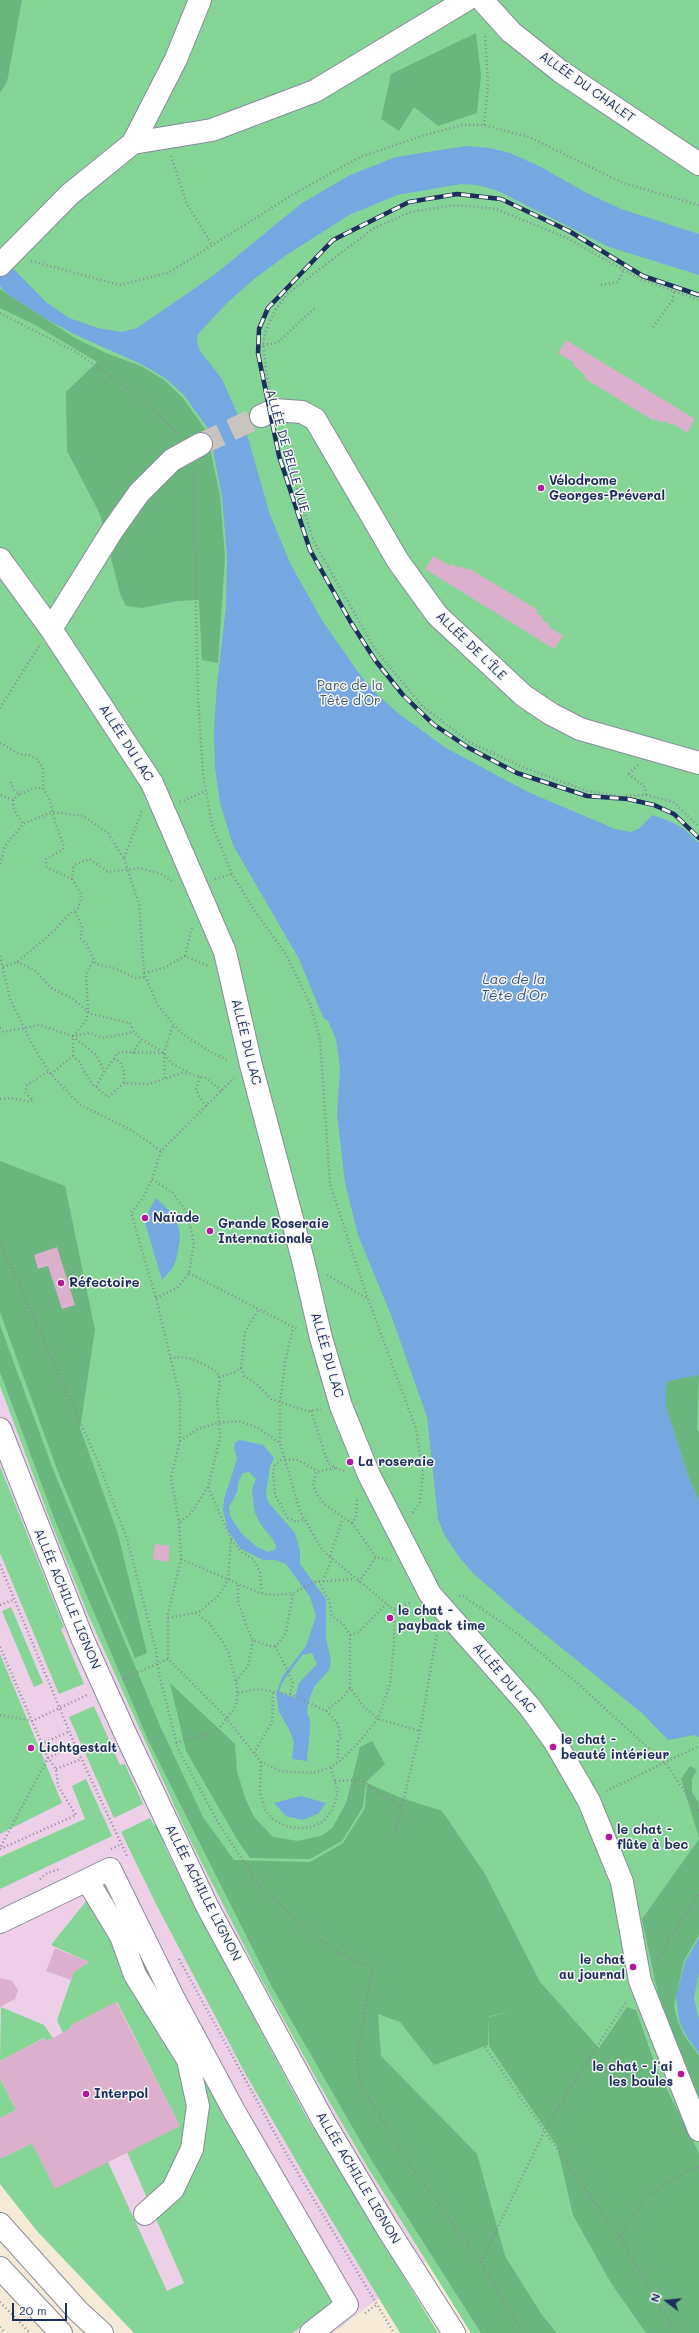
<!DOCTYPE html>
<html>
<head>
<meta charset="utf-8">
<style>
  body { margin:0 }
  #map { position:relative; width:699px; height:2333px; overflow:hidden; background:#f5e9d8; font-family:Mali,sans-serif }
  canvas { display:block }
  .north { position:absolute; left:647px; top:2281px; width:40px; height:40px; -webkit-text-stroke:3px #f6f6f2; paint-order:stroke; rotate:286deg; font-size:11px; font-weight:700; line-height:16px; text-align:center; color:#1b2f5e }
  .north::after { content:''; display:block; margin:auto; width:14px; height:18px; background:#1b2f5e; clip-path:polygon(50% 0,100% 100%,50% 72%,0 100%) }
  .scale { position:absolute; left:12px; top:2303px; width:55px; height:18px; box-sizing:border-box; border:2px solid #1b2f5e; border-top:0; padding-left:5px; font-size:12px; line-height:14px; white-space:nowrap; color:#1b2f5e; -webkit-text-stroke:3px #f6f6f2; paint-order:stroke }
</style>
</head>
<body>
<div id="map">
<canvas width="699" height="2333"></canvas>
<div class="north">N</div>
<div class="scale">20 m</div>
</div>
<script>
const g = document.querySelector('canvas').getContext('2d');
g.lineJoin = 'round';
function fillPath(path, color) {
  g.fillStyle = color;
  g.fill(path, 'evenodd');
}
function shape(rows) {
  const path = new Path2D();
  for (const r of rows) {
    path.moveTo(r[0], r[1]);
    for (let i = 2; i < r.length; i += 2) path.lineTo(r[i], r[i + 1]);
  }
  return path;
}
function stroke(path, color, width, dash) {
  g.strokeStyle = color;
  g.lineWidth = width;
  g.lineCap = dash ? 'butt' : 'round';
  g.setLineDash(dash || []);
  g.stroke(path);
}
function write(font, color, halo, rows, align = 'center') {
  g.font = font + ' Mali,sans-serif';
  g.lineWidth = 3;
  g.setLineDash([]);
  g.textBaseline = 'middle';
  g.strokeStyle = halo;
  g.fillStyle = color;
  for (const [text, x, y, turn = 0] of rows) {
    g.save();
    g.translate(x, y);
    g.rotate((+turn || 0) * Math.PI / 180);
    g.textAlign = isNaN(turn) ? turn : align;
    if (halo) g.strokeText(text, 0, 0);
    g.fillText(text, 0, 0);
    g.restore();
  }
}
const built = shape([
  [0,1386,89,1617,188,1836,287,2027,368,2168,426,2262,333,2333,134,2333,37,2231,0,2184]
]);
const green = shape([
  [0,0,699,0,699,2333,471,2333,368,2168,318,2082,258,1973,188,1836,89,1617,52,1525,0,1386],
  [0,1466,64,1627,61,1629,84,1684,59,1694,0,1553],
  [11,1607,43,1683,34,1687,2,1611],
  [0,1654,62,1803,0,1834],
  [94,1706,120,1765,125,1764,143,1804,114,1818,69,1717],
  [86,1779,112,1836,0,1889,0,1857,85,1819,72,1786],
  [150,1818,154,1825,157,1824,167,1843,164,1845,189,1896,306,2116,438,2333,400,2333,312,2188,245,2073,157,1906,121,1832],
  [103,1887,217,2100,337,2304,292,2333,134,2333,37,2231,0,2184,0,2150,4,2157,32,2143,108,2162,167,2291,184,2283,127,2152,180,2126,117,2002,70,2026,71,2028,63,2033,57,2020,74,1972,89,1962,51,1945,87,1900],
  [1,2007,44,2025,53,2038,46,2041,44,2038,0,2061],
  [0,2078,16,2110,0,2118]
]);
const forest = shape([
  [0,0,22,0,7,82,0,93],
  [476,33,481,75,477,113,438,126,414,107,399,131,381,119,391,74],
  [0,289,75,338,106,353,141,366,164,380,182,397,206,430,220,495,225,557,218,663,202,660,199,600,177,601,142,608,126,606,120,594,100,514,67,451,66,392,97,362,37,326,0,308],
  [0,1161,65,1186,95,1330,80,1428,118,1534,147,1653,135,1658,58,1472,0,1312],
  [0,1325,54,1472,160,1726,203,1817,234,1860,310,1862,343,1843,365,1808,367,1783,399,1797,442,1811,485,1874,540,1982,599,2048,627,2007,636,2010,657,2070,699,2153,699,2333,646,2333,611,2283,573,2215,557,2146,489,2046,489,2017,511,2012,489,2016,488,2045,434,2065,400,2022,378,2014,381,2056,477,2154,505,2256,542,2315,557,2333,481,2333,373,2163,271,1985,149,1742,56,1523,0,1372],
  [699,1375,697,1429,699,1432,699,1501,689,1479,666,1407,666,1388,668,1382,677,1379],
  [170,1683,235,1744,237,1771,245,1798,254,1817,273,1837,298,1841,323,1835,333,1827,346,1803,360,1747,372,1741,385,1764,366,1782,363,1807,342,1841,310,1859,250,1858,238,1841,186,1751],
  [690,1766,697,1770,692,1779,692,1792,699,1803,699,1838,681,1779],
  [699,1839,699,1935,684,1961,674,2006,678,2022,684,2035,699,2056,699,2098,665,2016,655,1981,642,1919]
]);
const water = shape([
  [466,146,490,148,510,153,541,167,585,192,621,209,699,234,699,275,609,247,498,191,477,185,461,184,397,195,349,215,285,256,254,279,226,304,198,334,197,342,200,351,222,379,248,438,270,515,291,565,323,622,361,676,378,695,399,714,446,748,528,792,615,829,631,832,640,828,652,815,667,820,683,828,699,843,699,1375,677,1379,668,1382,666,1388,666,1407,689,1479,699,1501,699,1737,694,1735,668,1740,643,1714,516,1611,473,1573,459,1557,444,1534,438,1519,427,1417,391,1315,358,1235,345,1183,337,1114,340,1069,336,1039,328,1021,323,1017,299,959,233,845,220,803,215,768,214,731,217,684,226,607,227,557,222,497,209,430,184,395,165,378,141,364,76,335,46,319,5,292,0,286,0,255,46,302,69,318,98,328,122,332,137,328,214,275,302,203,350,175,396,157],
  [156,1198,173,1214,179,1229,180,1239,176,1260,172,1269,162,1280,145,1223,150,1221,148,1212],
  [240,1440,263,1445,274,1458,270,1466,266,1494,268,1502,295,1533,300,1551,300,1564,326,1599,326,1639,331,1661,329,1670,314,1687,308,1703,307,1712,310,1720,310,1730,307,1761,292,1759,294,1742,289,1729,279,1712,276,1694,282,1677,306,1646,316,1616,310,1597,286,1564,275,1560,263,1560,241,1549,228,1531,223,1510,224,1499,237,1459,234,1448,235,1442],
  [249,1472,256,1479,252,1490,255,1513,261,1525,272,1538,276,1546,275,1550,268,1552,257,1547,241,1533,230,1516,229,1507,237,1492,239,1480,243,1473],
  [312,1653,317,1664,299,1683,295,1698,279,1692,282,1683,302,1655],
  [301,1796,326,1803,318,1814,302,1820,286,1816,274,1803],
  [699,1938,699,1973,694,1998,699,2020,699,2054,685,2034,679,2021,676,1997,685,1962]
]);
const building = shape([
  [566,340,695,419,687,433,672,423,671,425,664,421,662,423,655,419,654,421,584,378,586,376,573,365,574,363,558,353],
  [433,556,450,566,452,564,458,568,460,566,467,570,468,568,538,610,536,613,543,617,542,620,549,624,548,626,563,636,554,649,425,569],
  [57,1247,75,1305,62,1309,48,1266,38,1269,34,1255],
  [155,1544,170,1546,168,1562,153,1559],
  [55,1948,89,1962,74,1972,71,1980,46,1971],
  [0,1978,12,1981,18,1990,15,1999,0,2007],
  [116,2002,180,2126,55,2189,32,2143,0,2159,0,2118,16,2110,0,2078,0,2061,45,2038,47,2041,71,2028,70,2026]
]);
const minorTunnel = shape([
  [201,444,261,416]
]);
const path = shape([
  [484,125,488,84,485,34],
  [171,156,187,204,212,245],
  [31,261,120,285,170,272,292,195,360,157,422,136,462,125,484,125,529,137,623,183,699,205],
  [601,285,618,282,623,271],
  [0,313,76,352,144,400,179,435],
  [653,327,672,301,674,292],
  [263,345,277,343,315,308],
  [269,391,263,345,265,333,274,312,287,294,374,228,411,212,456,205,496,209,567,238,640,279,699,300],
  [279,431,314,542,375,649,422,706,471,743,525,768,587,791,619,796,646,795,673,802,699,827],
  [193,470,198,698,203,774,212,825,232,874,254,910,287,956,310,1004,320,1039,330,1184,368,1299,416,1429,423,1473,420,1502,411,1515],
  [0,708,39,646],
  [0,743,19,754,29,755,37,759,43,768,43,788,49,798,55,822,64,846,62,850,46,859,46,866,48,868,72,879,73,868,76,864,90,859,108,872,139,868,161,874,172,881],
  [638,765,629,774,645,787,646,795],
  [11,782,14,790,20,794,35,788,43,788],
  [1,795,13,800,19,794],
  [13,800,14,810,23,824],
  [180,802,206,791],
  [124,859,139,904,144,973,158,1006,180,1032,209,1051,229,1061],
  [0,864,5,846,23,824,52,812,83,816,108,833,124,859,142,810],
  [215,879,232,874],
  [75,912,82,926,81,939,87,945,96,964,116,969,136,978,145,977],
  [0,956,10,999,33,1046,50,1073,79,1104,133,1131,161,1151],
  [185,956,192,927],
  [17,962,35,970,51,988,73,999,91,1014,130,1023,134,1032,141,1039,164,1053,171,1063,191,1074,206,1078,222,1091],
  [3,967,17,962,53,932,69,914,78,908,82,896,72,879],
  [144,973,164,968,185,956,208,966],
  [0,1028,4,1032,39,1025,73,1036,90,1033,102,1038,134,1032],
  [73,1036,86,1021,88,1010,86,974,93,961],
  [133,1053,141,1039],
  [73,1056,73,1036,96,1055,102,1066,104,1072,96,1087],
  [114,1059,117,1053,121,1052,164,1053],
  [104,1072,114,1059,120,1062,124,1071,124,1083],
  [51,1074,73,1056,81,1063,83,1070,93,1085,108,1097,124,1083,149,1084,182,1073,186,1074],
  [200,1077,196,1090,202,1101,207,1106],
  [165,1078,164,1053,173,1025],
  [0,1099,11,1098,30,1102,33,1100,25,1092,27,1085,49,1071],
  [152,1179,161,1151,234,1078],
  [0,1242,99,1464,127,1539,156,1650,159,1674,178,1749,219,1824,260,1887,313,1935,340,1953,372,1968,357,2061,360,2084,411,2166,481,2262,523,2333],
  [189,1273,299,1330],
  [327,1275,368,1299],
  [156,1298,177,1288,189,1273,194,1244,188,1214,172,1192,152,1179,143,1198,131,1213,156,1298,180,1397,180,1441,171,1477,179,1523,181,1559,168,1614,168,1659,223,1714,261,1762,280,1771,313,1773,331,1767,341,1760,358,1743,378,1719,390,1684,394,1645,394,1610],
  [170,1358,181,1357,192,1359,213,1369,219,1375,220,1385,217,1400,220,1438,208,1487,191,1513,180,1522],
  [241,1368,244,1376,258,1385,271,1399,307,1411,321,1409],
  [219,1377,236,1372,241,1368,245,1332,258,1310],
  [311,1411,328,1463,335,1468,346,1471],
  [180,1441,198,1429,217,1423,239,1421,258,1428,280,1443,300,1511,322,1550,394,1610,412,1602],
  [280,1442,280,1402,285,1362,293,1328],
  [284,1457,275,1465,273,1473,275,1495,288,1518,296,1522,304,1519],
  [285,1460,296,1459,317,1471],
  [335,1468,316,1472,313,1486,319,1497,324,1504,352,1523,356,1517,357,1497],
  [352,1523,376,1557,390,1561],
  [231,1540,242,1552,253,1559,260,1572,262,1594],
  [330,1556,343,1518],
  [181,1559,262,1594,279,1595,293,1593,315,1582,354,1579],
  [0,1565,75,1745,128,1858],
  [319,1581,329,1601,332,1616,343,1624,350,1635,350,1688],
  [323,1581,332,1558],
  [359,1582,376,1557],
  [238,1585,238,1601,249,1633,253,1640,269,1646,275,1646,279,1643,286,1632,293,1593],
  [459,1596,463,1596,514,1631,576,1682,666,1764,699,1812],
  [0,1605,13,1600],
  [168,1618,199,1612,219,1595,228,1580,231,1539,208,1487],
  [350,1635,359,1632,386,1604],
  [0,1647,48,1758,0,1848],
  [123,1679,168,1659],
  [236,1681,248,1666,253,1640],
  [238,1693,257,1689,290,1694,293,1682,275,1646],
  [290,1694,326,1711,337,1722,341,1738,338,1741,338,1757,341,1760],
  [326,1711,343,1697,350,1688,363,1706,378,1719,420,1731],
  [0,1715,32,1721,87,1695],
  [176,1743,216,1732,234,1709,237,1701,237,1686,229,1654,223,1642,209,1623,196,1613],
  [41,1744,70,1731],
  [254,1753,272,1722,273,1691],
  [261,1762,260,1792,265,1810,273,1819,285,1826,298,1828,312,1827,324,1821,333,1808,338,1793,331,1767],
  [56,1769,82,1759],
  [335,1781,361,1780,401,1807],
  [606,1791,697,1747],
  [395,1836,420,1731,437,1633],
  [0,1849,76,1815,58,1786,56,1769,48,1758,75,1745],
  [111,1849,122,1844],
  [40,1879,47,1873,60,1869],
  [179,1959,283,2148,394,2333],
  [657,1960,699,1893],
  [485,2047,619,2236,676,2333],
  [619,2236,646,2196,682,2174,699,2167],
  [481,2262,544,2132,584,2066,626,2002],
  [0,2302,30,2333],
  [365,2313,376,2305],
  [0,2327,5,2333]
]);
const minor = shape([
  [482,0,511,32,560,71,699,164],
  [133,143,176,59,200,0],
  [0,265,70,194,133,143,212,130,315,91,466,0],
  [261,416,274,410,302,412,315,419,398,561,437,615,524,696,551,714,580,729,699,763],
  [0,559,51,629,152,783,225,952,251,1065,303,1260,321,1338,341,1406,369,1475,430,1594,529,1706,555,1742,589,1801,622,1882,640,1981,699,2130],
  [51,629,112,531,139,493,172,460,201,444],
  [0,1429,83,1640,126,1735,207,1906,324,2122,387,2228,454,2333],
  [87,1880,121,1936,135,1975,188,2060,198,2106,192,2149,173,2189,145,2214],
  [0,1922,110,1869,175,2001,234,2111,347,2305,311,2333]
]);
const major = shape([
  [0,2224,78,2311,102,2333],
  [0,2268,61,2333]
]);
const rail = shape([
  [699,295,643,276,569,231,501,199,457,194,409,202,333,240,268,308,259,329,258,353,279,456,310,550,350,621,375,660,403,695,433,724,469,748,517,773,587,796,628,799,654,805,674,814,699,838]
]);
const markers = [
  [541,488,4,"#b5179e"],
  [145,1218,4,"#b5179e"],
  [210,1231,4,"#b5179e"],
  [61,1283,4,"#b5179e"],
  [350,1462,4,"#b5179e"],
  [390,1618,4,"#b5179e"],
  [553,1747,4,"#b5179e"],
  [31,1748,4,"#b5179e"],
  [609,1837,4,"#b5179e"],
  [633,1967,4,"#b5179e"],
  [681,2074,4,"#b5179e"],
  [86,2094,4,"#b5179e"]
];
const streetNames = [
  ["ALLÉE DU CHALET",587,87,35],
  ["ALLÉE DE BELLE VUE",287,451,74],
  ["ALLÉE DE L'ÎLE",471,646,44],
  ["ALLÉE DU LAC",126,743,57],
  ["ALLÉE DU LAC",246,1042,76],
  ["ALLÉE DU LAC",327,1355,74],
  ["ALLÉE ACHILLE LIGNON",67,1599,67],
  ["ALLÉE DU LAC",504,1678,49],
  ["ALLÉE ACHILLE LIGNON",203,1893,63],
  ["ALLÉE ACHILLE LIGNON",358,2178,59]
];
const poiNames = [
  ["Vélodrome",549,481],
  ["Georges-Préveral",549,496],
  ["Naïade",153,1218],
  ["Grande Roseraie",218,1224],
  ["Internationale",218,1239],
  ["Réfectoire",69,1283],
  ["La roseraie",358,1462],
  ["le chat -",398,1611],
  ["payback time",398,1626],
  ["le chat -",561,1740],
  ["beauté intérieur",561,1755],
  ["Lichtgestalt",39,1748],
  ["le chat -",617,1830],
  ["flûte à bec",617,1845],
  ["le chat",625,1960,"right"],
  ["au journal",625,1975,"right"],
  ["le chat - j'ai",673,2067,"right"],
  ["les boules",673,2082,"right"],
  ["Interpol",94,2094]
];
const parkNames = [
  ["Parc de la",350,686],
  ["Tête d'Or",350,701]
];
const waterNames = [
  ["Lac de la",514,980],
  ["Tête d'Or",514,996]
];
fillPath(built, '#edd0e8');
fillPath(green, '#84d596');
fillPath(forest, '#6bb67f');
fillPath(water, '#75a8e1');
fillPath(building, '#dcafcd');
stroke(minorTunnel, '#c9c4c0', 22, [22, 11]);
stroke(minor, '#888c9b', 24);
stroke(major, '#888c9b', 24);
stroke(path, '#888c9b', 2.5, [1, 3]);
stroke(minor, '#fff', 22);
stroke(major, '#fff', 22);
stroke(rail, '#1b2f5e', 4.5);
stroke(rail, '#f6f6f2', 3, [9]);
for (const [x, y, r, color] of markers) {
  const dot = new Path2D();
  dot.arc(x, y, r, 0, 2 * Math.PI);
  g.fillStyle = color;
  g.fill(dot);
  stroke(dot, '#f6f6f2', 1.5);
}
write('13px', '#1b2f5e', '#f6f6f2', streetNames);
write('bold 13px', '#1b2f5e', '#f6f6f2', poiNames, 'left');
write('13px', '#35586c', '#f6f6f2', parkNames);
write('italic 14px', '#365385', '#f6f6f2', waterNames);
</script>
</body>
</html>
